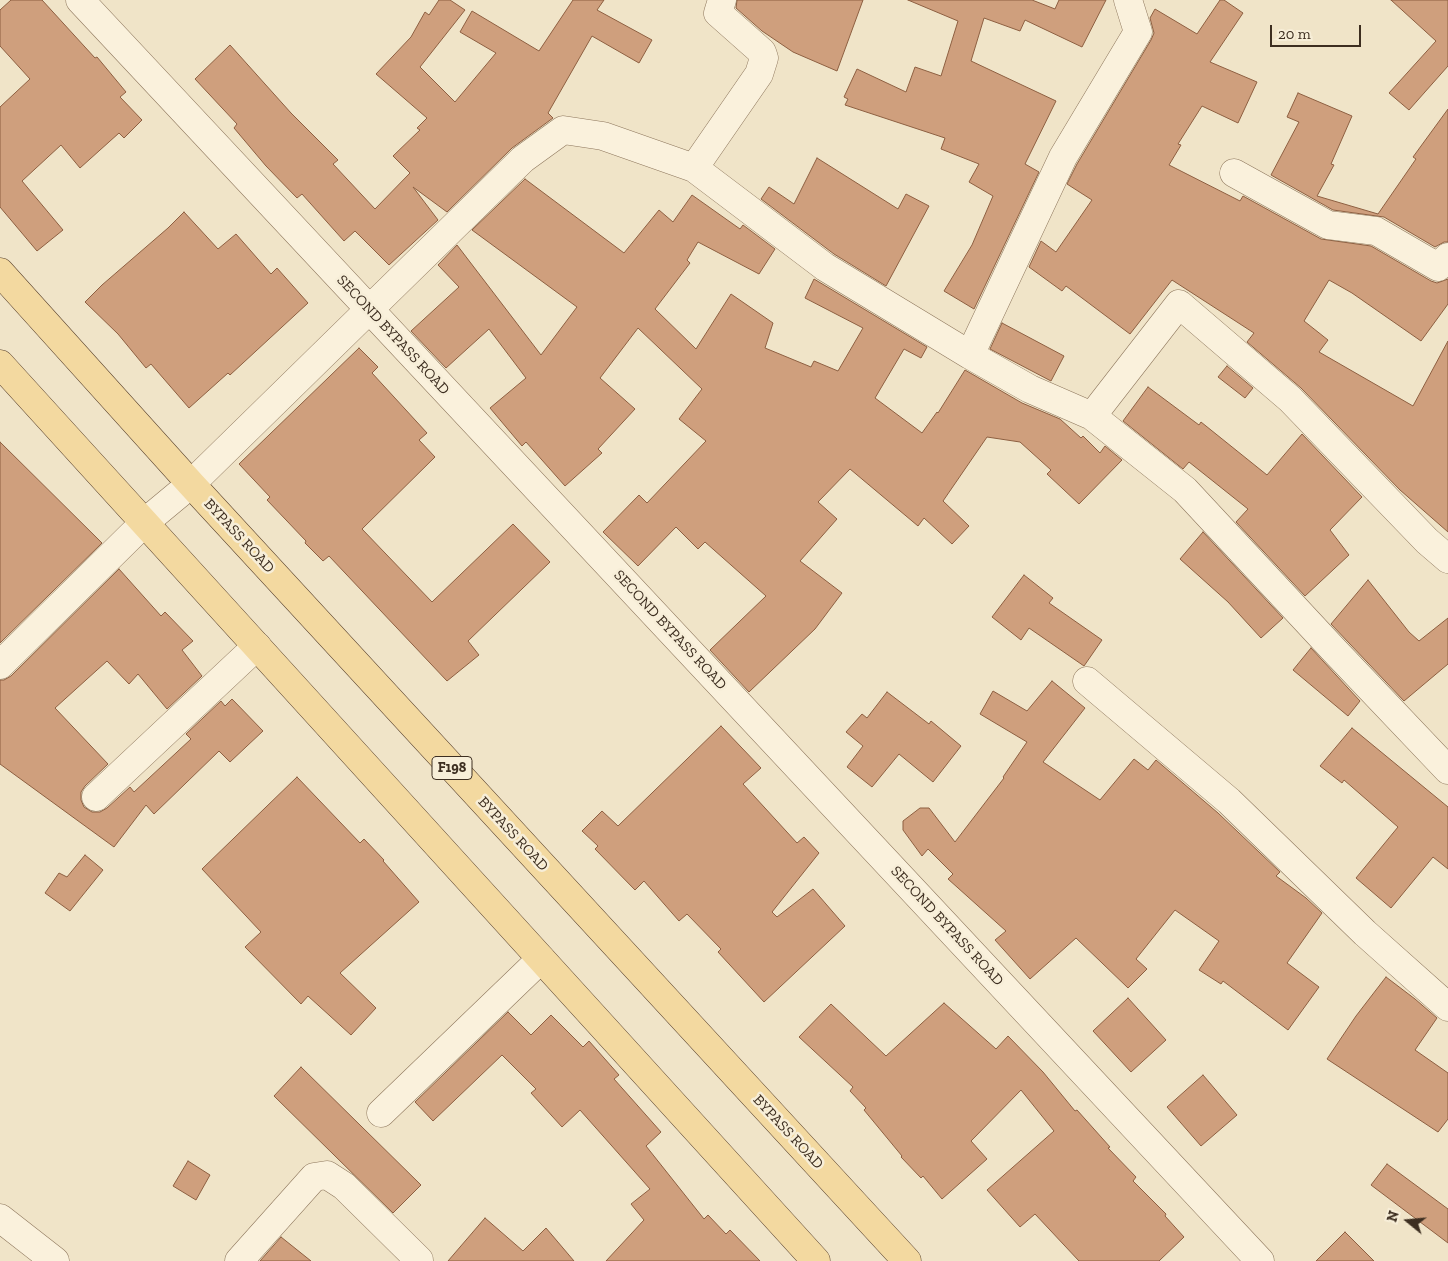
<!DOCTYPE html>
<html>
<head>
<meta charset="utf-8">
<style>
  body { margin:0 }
  #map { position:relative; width:1448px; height:1261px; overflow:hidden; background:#f0e4c8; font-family:"Zilla Slab",serif }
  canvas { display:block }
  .north { position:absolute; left:1383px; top:1196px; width:50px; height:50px; -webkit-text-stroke:4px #f7eed8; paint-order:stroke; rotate:287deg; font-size:14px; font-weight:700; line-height:20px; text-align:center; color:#3d2e20 }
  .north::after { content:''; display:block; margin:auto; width:18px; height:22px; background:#3d2e20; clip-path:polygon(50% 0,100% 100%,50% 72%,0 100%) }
  .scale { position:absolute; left:1270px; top:25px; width:91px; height:22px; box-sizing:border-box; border:2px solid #3d2e20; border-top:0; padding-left:6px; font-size:15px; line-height:18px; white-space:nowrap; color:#3d2e20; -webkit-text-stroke:4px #f7eed8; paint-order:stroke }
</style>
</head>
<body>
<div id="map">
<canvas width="1448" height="1261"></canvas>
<div class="north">N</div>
<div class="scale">20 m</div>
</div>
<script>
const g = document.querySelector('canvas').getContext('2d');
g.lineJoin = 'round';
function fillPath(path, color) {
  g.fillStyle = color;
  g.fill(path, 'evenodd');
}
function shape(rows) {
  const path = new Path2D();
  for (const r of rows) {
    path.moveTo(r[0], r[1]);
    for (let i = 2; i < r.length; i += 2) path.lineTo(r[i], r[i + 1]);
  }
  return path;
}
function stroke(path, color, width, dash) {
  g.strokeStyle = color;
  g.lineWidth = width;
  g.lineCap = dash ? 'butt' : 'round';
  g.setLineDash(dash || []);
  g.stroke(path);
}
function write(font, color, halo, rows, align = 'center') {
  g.font = font + ' "Zilla Slab",serif';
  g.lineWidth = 5;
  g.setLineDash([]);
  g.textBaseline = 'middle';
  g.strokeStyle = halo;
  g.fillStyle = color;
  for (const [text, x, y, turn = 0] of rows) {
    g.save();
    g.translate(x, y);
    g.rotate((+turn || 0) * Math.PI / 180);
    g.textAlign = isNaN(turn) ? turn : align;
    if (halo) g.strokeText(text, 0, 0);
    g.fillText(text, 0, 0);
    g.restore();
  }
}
const building = shape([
  [11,0,42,0,95,58,97,57,126,92,120,97,142,120,124,138,119,133,80,168,61,145,22,181,63,230,37,251,0,207,0,107,30,79,0,46,0,10,11,0],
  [439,0,450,0,465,10,420,67,455,102,496,53,460,32,472,11,539,51,573,0,604,0,597,10,652,40,639,63,592,36,548,113,553,118,512,148,447,212,413,187,438,220,389,265,355,231,344,241,302,194,297,198,266,166,234,128,237,124,195,79,230,45,291,113,338,160,333,164,375,209,410,173,393,156,420,130,417,128,427,118,376,74,411,37,425,12,429,15,439,0],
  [737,0,863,0,837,71,793,52,762,31,736,8,737,0],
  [908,0,1032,0,1055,9,1059,0,1106,0,1082,47,1025,20,1020,31,984,18,971,61,1056,101,1025,164,1039,172,974,309,944,291,972,245,993,196,969,182,979,164,941,149,945,138,845,105,848,99,844,97,857,69,906,92,915,67,941,76,958,21,908,0],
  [1220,0,1224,0,1243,13,1210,62,1257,82,1238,123,1202,106,1178,144,1181,145,1169,165,1240,201,1243,196,1321,239,1371,246,1431,281,1437,283,1448,279,1448,304,1421,341,1352,293,1329,280,1304,321,1328,340,1319,352,1413,406,1448,341,1448,532,1400,490,1301,388,1247,342,1254,333,1172,280,1130,334,1066,286,1062,291,1029,267,1041,241,1056,252,1092,200,1067,184,1077,164,1151,40,1154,33,1150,18,1155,9,1197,34,1220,0],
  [1391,0,1448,0,1448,66,1409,110,1389,93,1436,41,1391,0],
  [1298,93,1352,116,1331,164,1334,165,1317,196,1378,214,1416,159,1413,157,1448,109,1448,242,1444,242,1435,247,1384,217,1333,210,1271,175,1299,122,1287,117,1298,93],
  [817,158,898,209,906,194,929,206,886,286,834,254,761,199,769,187,794,204,817,158],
  [525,179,624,253,659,210,673,222,692,195,740,229,743,225,775,249,759,274,698,242,687,260,690,263,655,309,696,349,731,294,773,323,765,348,811,367,814,361,838,371,863,328,805,298,814,279,927,347,921,358,904,349,875,398,922,433,937,412,938,413,965,370,1022,403,1060,419,1081,438,1083,436,1100,453,1105,446,1122,460,1079,504,1047,474,1051,470,1020,442,987,437,943,501,969,526,952,544,924,518,918,526,850,469,818,502,837,519,800,561,842,593,815,629,749,692,710,650,766,596,705,542,698,549,676,527,638,566,603,532,639,495,647,503,706,441,679,419,702,389,638,328,600,378,635,409,598,449,602,453,565,486,526,442,522,446,490,408,526,378,489,329,446,368,411,331,459,287,438,265,457,245,541,355,577,307,472,230,525,179],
  [184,212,218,249,236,234,271,274,277,268,308,303,230,375,228,373,189,408,151,364,146,368,118,334,85,302,102,285,168,228,184,212],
  [1002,323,1064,356,1051,381,990,349,1002,323],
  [359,348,378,367,372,373,427,433,419,440,435,457,362,529,432,602,513,524,550,562,468,641,479,655,447,681,329,556,323,561,305,543,306,541,267,500,270,497,239,464,359,348],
  [1227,366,1253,388,1245,398,1218,377,1227,366],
  [1148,387,1199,425,1201,422,1267,475,1302,434,1362,497,1330,530,1349,555,1305,596,1236,522,1248,509,1189,462,1183,469,1123,421,1148,387],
  [0,442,102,543,0,643,0,442],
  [1203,532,1283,618,1261,638,1228,602,1180,559,1203,532],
  [119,569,161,616,165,612,193,641,182,650,202,676,167,709,138,674,129,684,107,661,55,708,108,764,85,786,81,792,81,800,84,807,92,812,100,812,107,808,130,787,134,792,191,739,186,734,221,701,225,706,232,699,263,731,230,762,219,751,154,814,146,805,114,847,0,764,0,680,4,680,11,676,119,569],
  [1024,575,1053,598,1049,603,1102,640,1084,666,1029,628,1021,640,992,617,1024,575],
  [1368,580,1409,632,1419,641,1448,618,1448,664,1404,701,1331,624,1368,580],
  [1311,648,1360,701,1348,716,1293,670,1311,648],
  [1052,681,1085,708,1043,762,1100,800,1134,759,1148,770,1156,760,1218,813,1280,872,1276,876,1306,898,1322,913,1287,963,1319,987,1288,1030,1223,981,1221,984,1199,970,1219,941,1175,910,1136,959,1147,969,1128,988,1076,938,1030,979,995,940,1006,931,948,879,953,874,928,849,922,856,903,830,903,821,920,808,929,808,955,842,1004,778,1003,777,1027,742,980,714,993,691,1027,711,1052,681],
  [887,692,929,724,931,721,961,746,933,782,899,754,872,787,847,767,863,746,846,732,862,714,867,718,887,692],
  [721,726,761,768,743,784,797,843,804,837,819,853,772,912,777,917,813,889,845,926,764,1002,718,952,721,949,687,914,679,921,644,881,635,890,595,849,598,846,582,831,602,811,618,826,721,726],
  [1352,728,1448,807,1448,869,1433,857,1391,908,1356,878,1398,827,1344,780,1342,783,1320,766,1352,728],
  [297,777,360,843,364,839,384,860,383,861,419,902,340,973,376,1008,351,1035,308,996,301,1004,245,947,261,932,202,869,297,777],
  [85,855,103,870,70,911,45,893,59,873,67,877,85,855],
  [1386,977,1415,999,1437,1018,1415,1050,1448,1073,1448,1119,1438,1132,1327,1059,1356,1016,1386,977],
  [1128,998,1166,1040,1131,1072,1093,1031,1128,998],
  [944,1003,996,1049,1008,1036,1043,1072,1075,1111,1077,1110,1110,1147,1108,1148,1136,1177,1133,1181,1166,1214,1165,1216,1184,1237,1159,1261,1079,1261,1035,1214,1020,1227,987,1190,1054,1131,1021,1090,971,1141,987,1159,942,1199,923,1176,921,1178,901,1157,902,1156,864,1110,866,1108,850,1091,853,1087,799,1037,831,1004,886,1056,944,1003],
  [508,1012,531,1035,551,1015,583,1047,589,1041,619,1075,614,1079,661,1132,646,1146,704,1219,708,1215,726,1234,730,1230,760,1261,606,1261,644,1220,631,1204,650,1189,580,1110,562,1127,531,1093,536,1089,502,1055,433,1121,415,1102,508,1012],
  [301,1067,421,1185,393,1213,274,1096,301,1067],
  [1203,1075,1237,1115,1201,1146,1167,1107,1203,1075],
  [188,1161,210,1175,196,1200,173,1186,188,1161],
  [1387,1164,1448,1209,1448,1243,1371,1185,1387,1164],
  [485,1218,523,1251,546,1228,574,1261,448,1261,485,1218],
  [1345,1232,1374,1261,1316,1261,1345,1232],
  [281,1237,311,1261,260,1261,281,1237]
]);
const minor = shape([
  [80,0,1260,1261],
  [694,168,759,74,764,58,762,52,718,13,722,0],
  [1234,173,1328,225,1376,231,1438,267,1448,257],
  [970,355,1063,157,1138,32,1128,0],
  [1092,416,1179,304,1290,399,1427,541,1448,559],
  [0,665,144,523,191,484,523,159,563,130,603,136,694,168,825,267,970,355,1030,389,1092,416,1185,490,1332,648,1448,770],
  [1087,681,1229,801,1365,933,1448,1007],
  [96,797,257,646],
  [381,1113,541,959],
  [0,1218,55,1261],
  [239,1261,314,1177,327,1175,344,1186,419,1260]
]);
const major = shape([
  [0,272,191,484,907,1261],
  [0,364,816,1261]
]);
const shields = [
  [452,768,40]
];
const shieldNames = [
  ["F198",452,768]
];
const streetNames = [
  ["SECOND BYPASS ROAD",393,335,47],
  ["BYPASS ROAD",239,536,47],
  ["SECOND BYPASS ROAD",670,630,47],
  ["BYPASS ROAD",513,834,47],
  ["SECOND BYPASS ROAD",947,926,47],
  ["BYPASS ROAD",788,1132,47]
];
fillPath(building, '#cf9f7d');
stroke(building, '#8d5f41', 1);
stroke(minor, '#8d765c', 29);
stroke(major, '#5b4430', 29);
stroke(minor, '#faf1dc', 28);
stroke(major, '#f3d9a0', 28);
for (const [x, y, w] of shields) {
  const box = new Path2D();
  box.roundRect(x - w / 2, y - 11.5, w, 23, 4);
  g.fillStyle = '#f7eed8';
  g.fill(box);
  stroke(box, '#3d2e20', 1);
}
write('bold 14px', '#3d2e20', null, shieldNames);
write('15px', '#3d2e20', '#f7eed8', streetNames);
</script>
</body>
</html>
